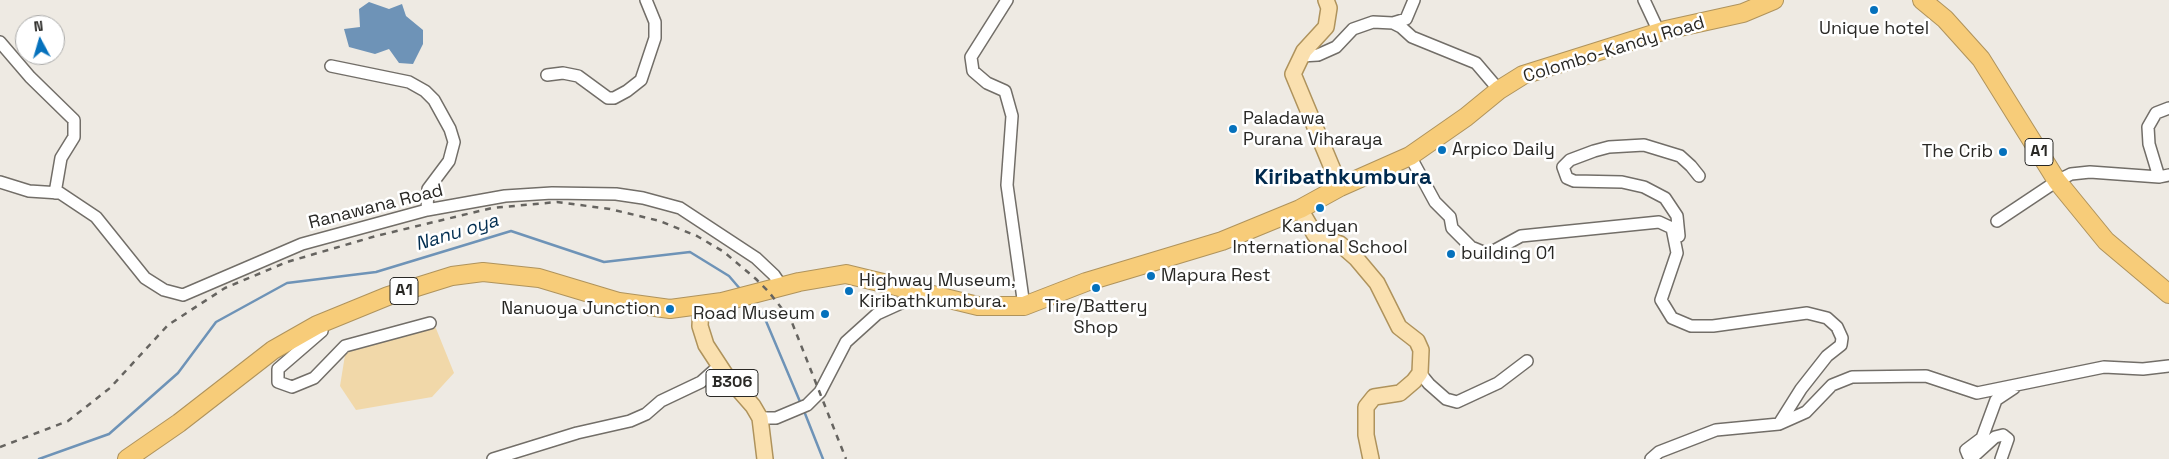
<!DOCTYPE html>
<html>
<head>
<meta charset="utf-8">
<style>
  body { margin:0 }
  #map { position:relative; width:2169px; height:459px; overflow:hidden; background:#eeeae3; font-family:"Space Grotesk",sans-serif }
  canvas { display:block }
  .north { position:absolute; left:15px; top:15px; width:50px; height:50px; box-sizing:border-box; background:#fff; border:1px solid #a9a9a8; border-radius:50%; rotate:354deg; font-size:14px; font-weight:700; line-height:20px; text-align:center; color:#292825 }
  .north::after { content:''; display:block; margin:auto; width:18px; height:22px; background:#0571bc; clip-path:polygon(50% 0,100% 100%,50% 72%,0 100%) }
</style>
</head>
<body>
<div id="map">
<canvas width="2169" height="459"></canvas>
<div class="north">N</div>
</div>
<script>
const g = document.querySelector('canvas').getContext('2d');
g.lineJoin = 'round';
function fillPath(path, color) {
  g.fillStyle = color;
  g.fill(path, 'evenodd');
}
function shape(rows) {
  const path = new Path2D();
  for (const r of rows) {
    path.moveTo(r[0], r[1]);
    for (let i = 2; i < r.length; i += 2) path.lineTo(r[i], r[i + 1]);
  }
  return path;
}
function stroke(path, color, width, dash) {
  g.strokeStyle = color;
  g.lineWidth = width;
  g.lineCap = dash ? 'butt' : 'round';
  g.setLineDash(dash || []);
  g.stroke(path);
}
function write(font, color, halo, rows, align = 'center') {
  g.font = font + ' "Space Grotesk",sans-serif';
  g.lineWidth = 5;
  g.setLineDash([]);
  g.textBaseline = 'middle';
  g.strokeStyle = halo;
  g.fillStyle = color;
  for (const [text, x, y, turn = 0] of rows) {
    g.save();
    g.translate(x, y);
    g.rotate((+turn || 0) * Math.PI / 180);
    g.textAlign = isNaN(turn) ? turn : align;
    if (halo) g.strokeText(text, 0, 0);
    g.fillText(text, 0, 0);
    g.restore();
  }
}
const green = shape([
  [435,326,454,373,432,397,356,410,340,386,346,349]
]);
const water = shape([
  [369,2,389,9,402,4,406,16,423,30,423,44,413,64,399,63,389,49,375,54,349,47,344,29,360,27,359,9]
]);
const stream = shape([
  [751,301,763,314,801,404],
  [804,411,823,459],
  [39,459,109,434,178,373,216,322,287,283,376,272,511,231,604,262,690,252,729,276,741,290]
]);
const minor = shape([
  [1007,0,971,57,973,71,987,83,1005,91,1012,116,1007,185,1024,306],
  [1644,0,1659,32],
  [1393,23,1401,27,1412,37,1476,63,1499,90],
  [0,42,30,77,74,120,74,137,61,158,55,193],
  [1301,56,1318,55,1336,47,1353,29,1373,22,1393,23,1406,19,1414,0],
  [331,66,409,82,425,91,434,100,450,129,454,142,449,161,428,189,427,210],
  [547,75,563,73,578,76,608,98,614,98,627,91,641,80,655,38,655,22,646,0],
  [1410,156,1435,202,1450,217,1452,228,1471,247,1488,254,1521,236,1659,222,1672,228,1677,253,1661,300,1672,318,1691,326,1713,326,1807,313,1827,318,1837,327,1842,338,1841,345,1827,356,1801,389,1779,424],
  [2159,177,2149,144,2148,127,2156,113,2169,108],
  [0,182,29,191,60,193,96,217,145,278,164,290,183,295,302,244,427,210,505,196,552,193,616,194,643,198,680,208,756,258,774,275,782,287],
  [1997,221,2057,181,2071,174,2090,172,2159,177,2169,175],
  [1679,236,1677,216,1665,198,1644,187,1622,182,1574,181,1567,178,1563,167,1570,160,1594,151,1609,147,1644,145,1680,156,1691,166,1699,176],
  [322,331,278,369,278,382,292,387,314,378,345,346,430,323],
  [1420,373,1429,384,1446,399,1457,402,1498,383,1527,361],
  [760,418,776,418,807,405,820,392,846,342,877,314,921,294],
  [493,459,577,433,630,421,646,414,661,401,701,382,719,366],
  [1651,459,1659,452,1716,430,1779,424,1806,412,1832,385,1852,377,1926,376,1977,393,2104,367,2143,369,2169,366],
  [2001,459,2008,439,2003,435,1995,437,1974,456,1968,455,1966,450,1982,438,1996,400,2014,388]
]);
const major = shape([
  [1326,0,1329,8,1326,27,1304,51,1293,74,1340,187],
  [1300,209,1315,235,1340,244,1356,258,1377,283,1399,327,1417,341,1421,350,1420,373,1414,381,1400,393,1374,397,1366,407,1366,435,1371,459],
  [701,306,700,326,706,345,725,374,753,406,760,418,765,459]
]);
const highway = shape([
  [1922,0,1945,19,1981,59,2057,181,2106,241,2169,294],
  [127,459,179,423,273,350,317,325,388,296,452,276,483,272,539,278,619,302,670,309,722,302,799,282,846,274,978,306,1024,306,1086,282,1222,241,1300,209,1340,187,1410,156,1466,117,1499,90,1523,75,1666,30,1743,13,1774,0]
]);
const rail = shape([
  [0,447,68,421,110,388,168,325,225,288,287,262,376,236,492,208,557,202,610,209,660,221,697,236,724,252,756,279,768,291,791,320,846,459]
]);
const markers = [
  [1874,10,5,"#0571bc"],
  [1233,129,5,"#0571bc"],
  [1442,150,5,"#0571bc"],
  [2003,152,5,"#0571bc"],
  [1320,208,5,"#0571bc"],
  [1451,254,5,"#0571bc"],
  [1151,276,5,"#0571bc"],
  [1096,288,5,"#0571bc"],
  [849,291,5,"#0571bc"],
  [670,309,5,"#0571bc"],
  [825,314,5,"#0571bc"]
];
const shields = [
  [2039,152,28],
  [404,291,28],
  [732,383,52]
];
const shieldNames = [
  ["A1",2039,152],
  ["A1",404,291],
  ["B306",732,383]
];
const poiNames = [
  ["Unique hotel",1874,29,"center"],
  ["Paladawa",1243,119],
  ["Purana Viharaya",1243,140],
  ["Arpico Daily",1452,150],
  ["The Crib",1993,152,"right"],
  ["Kandyan",1320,227,"center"],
  ["International School",1320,248,"center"],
  ["building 01",1461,254],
  ["Mapura Rest",1161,276],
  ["Highway Museum,",859,281],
  ["Kiribathkumbura.",859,302],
  ["Tire/Battery",1096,307,"center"],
  ["Shop",1096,328,"center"],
  ["Nanuoya Junction",660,309,"right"],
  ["Road Museum",815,314,"right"]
];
const streetNames = [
  ["Colombo-Kandy Road",1614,50,-17],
  ["Ranawana Road",376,207,-14]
];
const waterNames = [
  ["Nanu oya",457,233,-17]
];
const districtNames = [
  ["Kiribathkumbura",1343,178]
];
fillPath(green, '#f1d8a9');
fillPath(water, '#6e93b7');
stroke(stream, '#6e93b7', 2.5);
stroke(minor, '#726e68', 14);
stroke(major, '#af935c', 18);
stroke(highway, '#af935c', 20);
stroke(minor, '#fff', 11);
stroke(major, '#fae0af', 15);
stroke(highway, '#f7cc79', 18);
stroke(rail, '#666460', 2.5, [6, 6]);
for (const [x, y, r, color] of markers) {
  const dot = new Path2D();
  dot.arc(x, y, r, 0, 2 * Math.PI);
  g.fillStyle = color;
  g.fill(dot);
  stroke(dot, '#fff', 2);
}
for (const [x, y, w] of shields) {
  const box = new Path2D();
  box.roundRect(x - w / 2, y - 13.5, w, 27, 4);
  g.fillStyle = '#fff';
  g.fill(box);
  stroke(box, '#292825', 1);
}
write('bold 16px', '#292825', null, shieldNames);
write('18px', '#292825', '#fff', poiNames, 'left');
write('18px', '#292825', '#fff', streetNames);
write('italic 19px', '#002d50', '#fff', waterNames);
write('bold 22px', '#002a4e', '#fff', districtNames);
</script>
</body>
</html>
